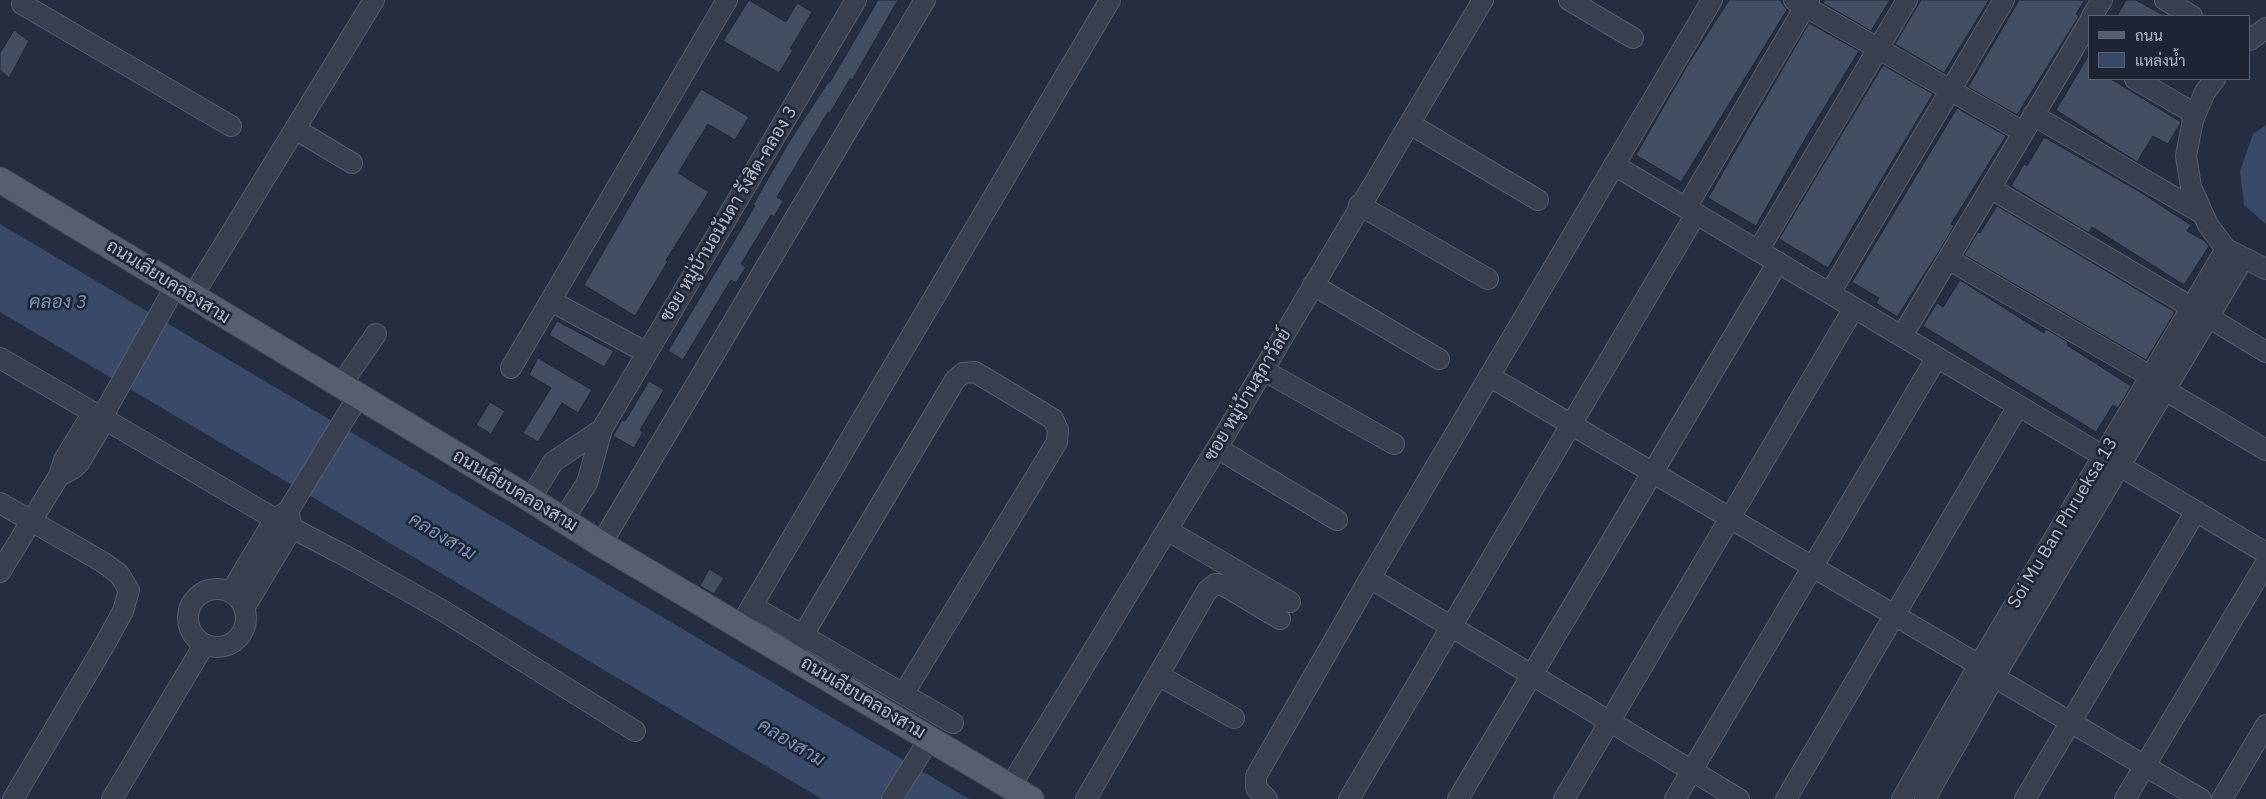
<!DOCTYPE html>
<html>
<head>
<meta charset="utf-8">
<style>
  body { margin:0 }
  #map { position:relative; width:2266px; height:799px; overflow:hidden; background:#242e40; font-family:"IBM Plex Sans",Sarabun,sans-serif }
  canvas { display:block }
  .legend { position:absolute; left:2088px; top:15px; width:162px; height:65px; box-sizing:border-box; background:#1d2535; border:1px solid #5a6171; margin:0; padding:6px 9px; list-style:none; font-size:15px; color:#b5bbca }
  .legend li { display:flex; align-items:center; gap:10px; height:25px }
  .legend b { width:25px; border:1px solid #5a6171 }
</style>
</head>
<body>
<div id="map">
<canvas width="2266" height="799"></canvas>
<ul class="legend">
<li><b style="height:6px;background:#565f70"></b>ถนน</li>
<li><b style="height:14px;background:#394a69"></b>แหล่งน้ำ</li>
</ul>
</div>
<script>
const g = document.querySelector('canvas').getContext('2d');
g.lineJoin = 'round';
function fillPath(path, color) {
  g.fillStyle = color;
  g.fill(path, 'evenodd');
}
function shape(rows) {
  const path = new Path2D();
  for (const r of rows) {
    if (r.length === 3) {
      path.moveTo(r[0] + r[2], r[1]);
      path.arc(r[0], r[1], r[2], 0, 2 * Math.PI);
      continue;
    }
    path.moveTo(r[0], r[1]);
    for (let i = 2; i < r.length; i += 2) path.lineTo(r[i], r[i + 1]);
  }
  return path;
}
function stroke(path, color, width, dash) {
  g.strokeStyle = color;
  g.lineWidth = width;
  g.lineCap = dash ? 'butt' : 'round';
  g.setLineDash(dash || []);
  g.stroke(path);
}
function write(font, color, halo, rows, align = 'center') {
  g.font = font + ' "IBM Plex Sans",Sarabun,sans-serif';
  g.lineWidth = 5;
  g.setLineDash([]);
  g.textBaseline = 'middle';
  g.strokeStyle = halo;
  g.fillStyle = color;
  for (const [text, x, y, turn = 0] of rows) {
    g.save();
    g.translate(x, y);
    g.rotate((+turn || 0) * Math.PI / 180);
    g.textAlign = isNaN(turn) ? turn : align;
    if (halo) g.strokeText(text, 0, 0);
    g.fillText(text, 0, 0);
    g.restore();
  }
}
const water = shape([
  [2266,125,2266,224,2244,205,2240,171,2253,134],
  [0,224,969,799,822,799,0,312]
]);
const building = shape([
  [749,0,786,22,797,3,812,12,790,49,793,50,779,73,723,41,749,0],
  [878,0,898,0,852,80,850,79,830,113,828,112,777,197,783,201,774,217,771,215,741,264,746,267,736,283,731,280,683,360,668,351,755,206,753,205,789,142,829,81,830,82,878,0],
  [1729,0,1780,0,1787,10,1681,182,1636,155,1687,66,1729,0],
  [1825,0,1890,0,1871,31,1823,3,1825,0],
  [1921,0,1989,0,1944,73,1895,44,1921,0],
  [2019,0,2085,0,2076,14,2079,16,2017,115,1968,87,2019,0],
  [2126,0,2136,0,2165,16,2117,16,2126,0],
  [1809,23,1859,51,1808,134,1756,226,1708,198,1809,23],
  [14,30,29,41,9,78,0,70,0,53,14,30],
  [2090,53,2090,79,2111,79,2181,122,2168,144,2153,136,2137,162,2056,110,2090,53],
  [1883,65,1933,94,1828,268,1779,239,1883,65],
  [701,89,749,117,735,140,708,124,678,173,709,192,666,260,668,261,635,316,584,285,647,176,701,89],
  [1957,108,2006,136,1951,224,1954,226,1943,245,1897,317,1876,303,1879,298,1852,282,1957,108],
  [2044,137,2140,192,2191,225,2187,231,2205,241,2209,246,2184,285,2092,227,2089,233,2011,186,2024,164,2027,166,2044,137],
  [1997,206,2175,312,2146,360,1964,255,1978,232,1980,233,1997,206],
  [1960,280,2044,333,2046,329,2068,342,2067,345,2131,386,2118,408,2113,405,2096,432,1923,326,1937,303,1943,307,1960,280],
  [557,321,614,351,604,367,549,335,557,321],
  [538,358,592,390,578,413,562,403,538,442,523,433,551,388,529,375,538,358],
  [649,381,664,390,640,430,643,432,634,448,613,436,622,420,625,421,649,381],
  [490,402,505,411,491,434,476,425,490,402],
  [709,569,724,578,714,594,700,586,709,569]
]);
const minor = shape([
  [1569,0,1633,38],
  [1794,0,2023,132],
  [2165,0,2192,16],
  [22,4,231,126],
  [2092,16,2102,0],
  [2250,40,2266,28],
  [2135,79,2195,114],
  [2215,79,2205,92,2193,120,2186,156,2191,187,2208,225,2226,249,2266,269],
  [2033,115,2203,214],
  [1410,124,1538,200],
  [295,129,352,163],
  [1614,165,2266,553],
  [1990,188,2191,307],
  [1359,205,1488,279],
  [1686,208,1809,0],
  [1758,251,1907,0],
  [1948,259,2150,376],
  [1313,285,1439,359],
  [1830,293,2004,0],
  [192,297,374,0],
  [551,301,647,353],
  [2208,317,2266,352],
  [1902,336,2090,21],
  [0,358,275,519,355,561,445,612,635,731],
  [511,368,727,0],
  [1263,370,1394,444],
  [1489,376,1979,665],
  [340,386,376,334],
  [2165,390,2266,450],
  [1217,448,1337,520],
  [59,476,74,468,79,463,105,420,107,408,175,287],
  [530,499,553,462,602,429],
  [0,503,101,561,119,574,129,590,123,611,105,644,13,799],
  [563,520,587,483,602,429,856,0],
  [1167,530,1290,602],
  [601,544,925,0],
  [0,572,59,476,64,460,89,419],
  [1370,578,1739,799],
  [217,618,29],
  [231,592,275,519,288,511,358,397],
  [752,606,953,723],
  [244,608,292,528,289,515],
  [740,626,1110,0],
  [793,657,803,635,955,380,963,373,975,372,1053,419,1058,430,1057,442,904,693],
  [1158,675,1234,718],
  [1994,677,2201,799],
  [1010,787,1217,448,1483,0],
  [112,799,204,645],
  [892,799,930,738],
  [1086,799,1207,591,1215,584,1223,585,1280,619],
  [1267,799,1256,788,1256,776,1370,578,1712,0],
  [1349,799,1696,214],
  [1458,799,1778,262],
  [1564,799,1854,308],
  [1675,799,1937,357],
  [1786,799,2018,406],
  [1902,799,1979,665,2226,249],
  [1925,799,1994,677,2243,259],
  [2025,799,2196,511],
  [2125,799,2266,563],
  [2222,799,2266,725]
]);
const major = shape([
  [0,180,530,499,601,544,1031,799]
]);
const streetNames = [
  ["ซอย หมู่บ้านอนันดา รังสิต-คลอง 3",729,214,-59],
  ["ถนนเลียบคลองสาม",168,282,32],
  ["ซอย หมู่บ้านสุภาวัลย์",1248,395,-59],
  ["ถนนเลียบคลองสาม",515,491,31],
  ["Soi Mu Ban Phrueksa 13",2063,523,-59],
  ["ถนนเลียบคลองสาม",863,698,31]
];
const waterNames = [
  ["คลอง 3",58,303],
  ["คลองสาม",442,537,31],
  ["คลองสาม",791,743,31]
];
fillPath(water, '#394a69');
fillPath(building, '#434e62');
stroke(building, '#1f2737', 1);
stroke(minor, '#565e6d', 22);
stroke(major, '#424959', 27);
stroke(minor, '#384050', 20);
stroke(major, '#565f70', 25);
write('18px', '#b5bbca', '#1d2535', streetNames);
write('italic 19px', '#7c8fb2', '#1d2535', waterNames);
</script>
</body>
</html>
